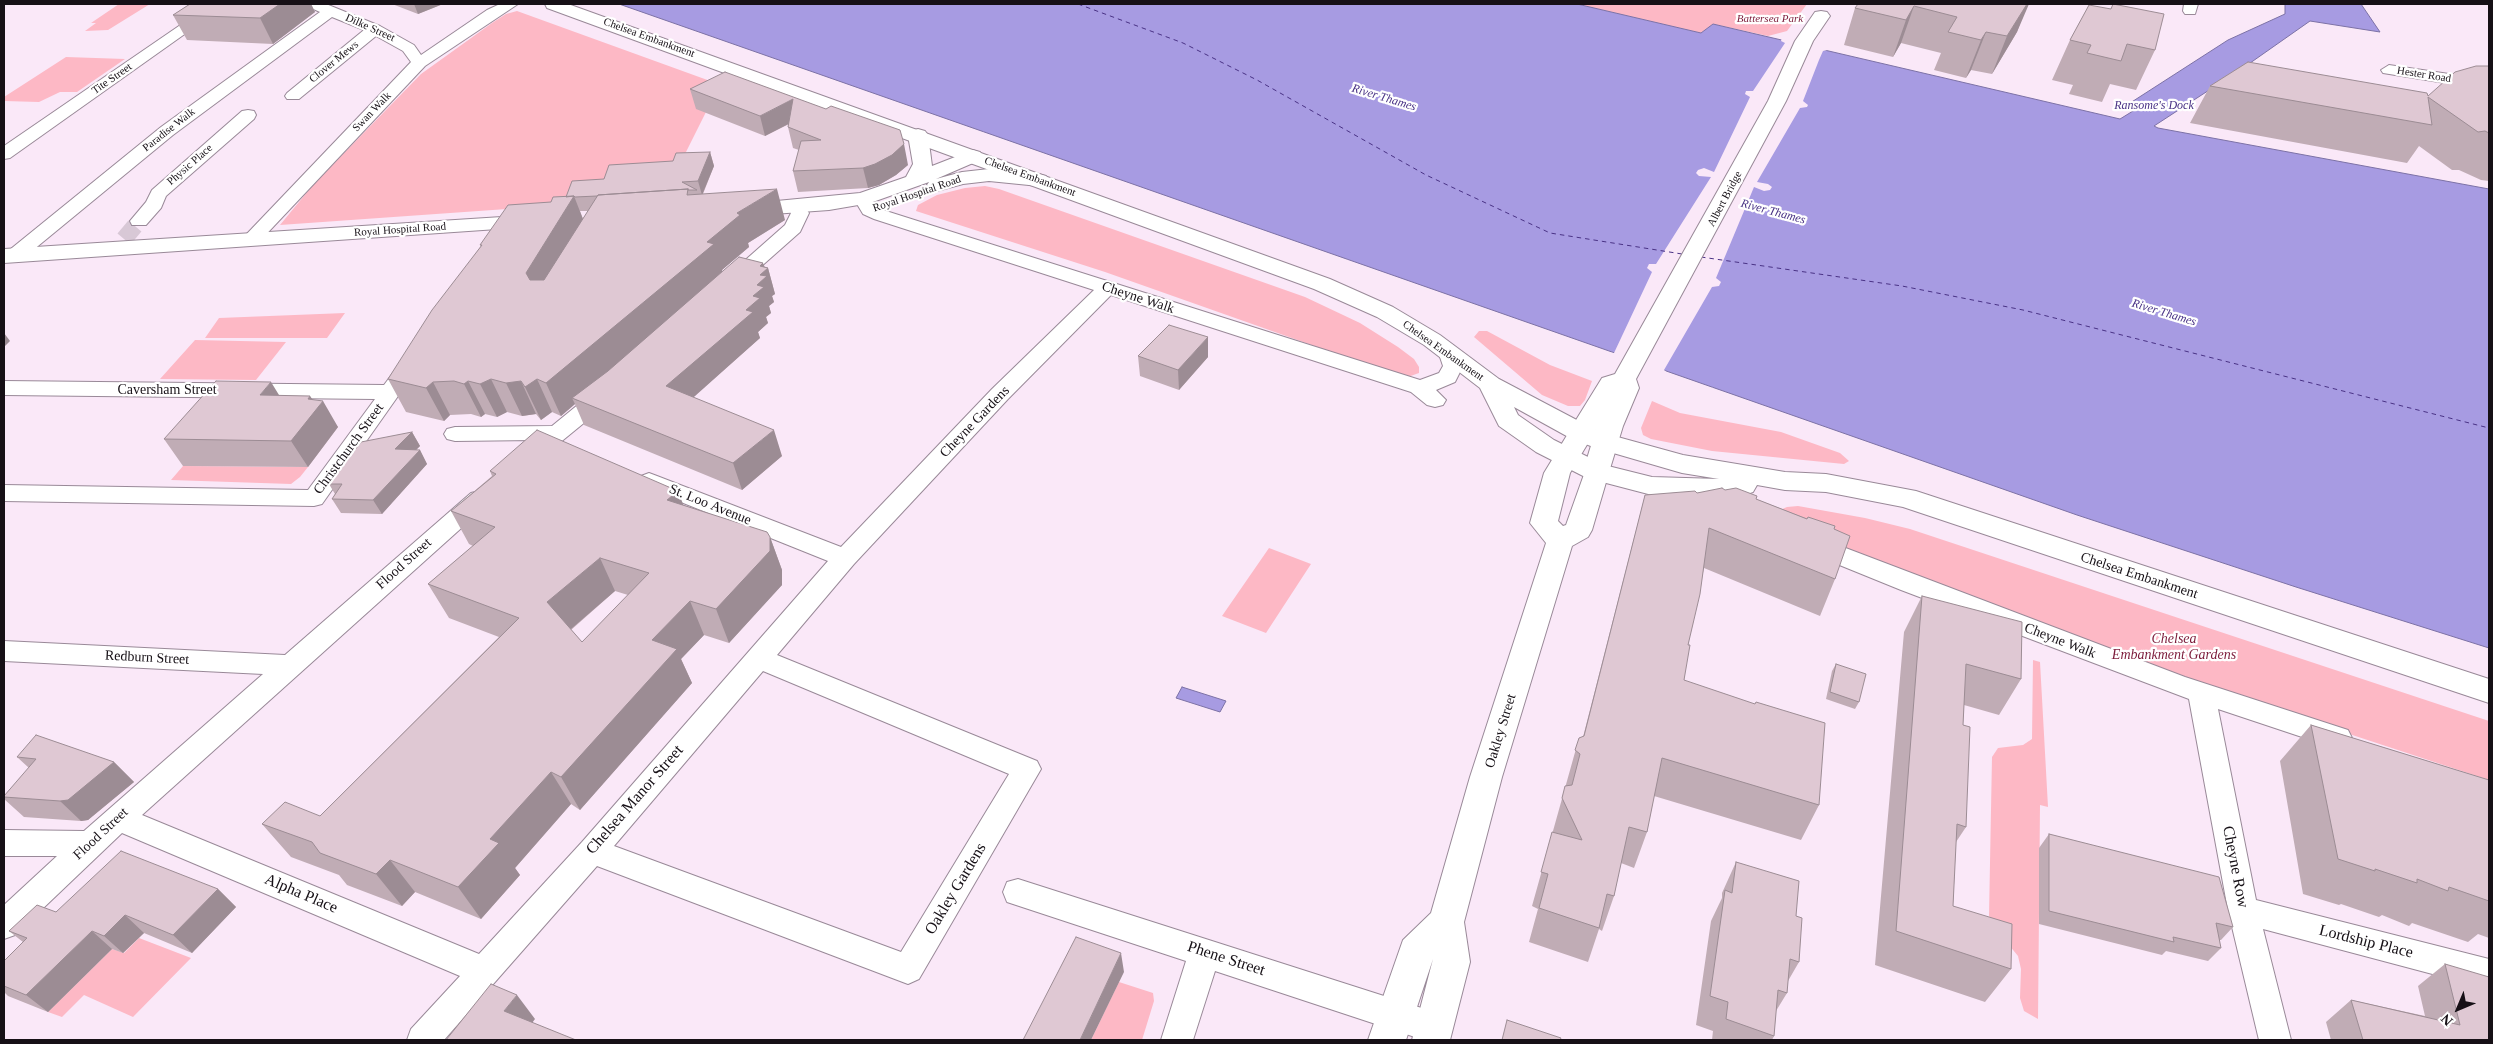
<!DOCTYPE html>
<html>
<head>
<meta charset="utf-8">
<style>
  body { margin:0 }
  #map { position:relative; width:2493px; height:1044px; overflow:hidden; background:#fae8f8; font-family:"Times New Roman",serif }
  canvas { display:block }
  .frame { position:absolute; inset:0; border:5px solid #161016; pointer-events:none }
  .north { position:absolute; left:2433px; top:984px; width:50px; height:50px; -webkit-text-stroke:4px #fff; paint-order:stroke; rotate:225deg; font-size:14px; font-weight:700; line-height:20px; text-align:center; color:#161016 }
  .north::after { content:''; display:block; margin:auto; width:18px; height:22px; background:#161016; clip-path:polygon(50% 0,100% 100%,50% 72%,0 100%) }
</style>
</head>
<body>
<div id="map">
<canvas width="2493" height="1044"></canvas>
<div class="frame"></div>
<div class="north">N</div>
</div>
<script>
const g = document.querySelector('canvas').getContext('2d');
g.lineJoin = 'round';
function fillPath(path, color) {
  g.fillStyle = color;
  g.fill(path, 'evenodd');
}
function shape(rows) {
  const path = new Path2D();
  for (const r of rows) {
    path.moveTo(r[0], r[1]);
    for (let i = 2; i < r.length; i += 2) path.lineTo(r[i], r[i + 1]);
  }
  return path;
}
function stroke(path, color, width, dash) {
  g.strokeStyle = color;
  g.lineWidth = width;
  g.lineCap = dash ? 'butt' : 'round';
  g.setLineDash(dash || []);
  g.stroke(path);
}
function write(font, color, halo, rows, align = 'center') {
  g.font = font + ' "Times New Roman",serif';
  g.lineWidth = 4.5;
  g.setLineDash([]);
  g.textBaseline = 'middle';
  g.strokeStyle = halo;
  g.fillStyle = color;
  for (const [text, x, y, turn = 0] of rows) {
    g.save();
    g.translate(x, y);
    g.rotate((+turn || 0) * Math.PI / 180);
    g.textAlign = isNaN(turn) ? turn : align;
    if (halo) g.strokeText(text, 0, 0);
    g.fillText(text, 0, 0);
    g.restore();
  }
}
const green = shape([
  [119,4,150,4,108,30,85,31,96,23,91,23],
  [1577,4,1807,4,1787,31,1768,36,1713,24,1701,33],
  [517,11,735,90,711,102,663,198,280,225,313,185,421,74,492,23,506,14],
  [66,57,125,59,77,92,60,92,39,102,4,101,4,97],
  [985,186,999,189,1305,297,1360,323,1398,347,1414,359,1419,367,1419,373,1405,378,1105,272,916,211,918,205,937,195,965,188],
  [345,313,327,338,205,338,219,318],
  [1479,331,1487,331,1550,365,1592,381,1585,400,1580,406,1568,406,1542,395,1474,337],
  [195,340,286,342,256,380,160,379],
  [1652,401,1680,413,1781,432,1840,453,1849,461,1844,464,1712,451,1651,439,1643,435,1641,428],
  [183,466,308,467,300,477,291,484,171,480],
  [1798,506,1865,518,1910,529,2489,721,2489,780,2167,674,1849,552,1780,510,1787,507],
  [1269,548,1311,564,1266,633,1222,616],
  [2033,660,2040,662,2048,807,2040,805,2038,1019,2024,1011,2020,998,2021,969,2018,956,1995,928,1989,916,1992,757,1998,748,2023,745,2032,739],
  [139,938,191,958,133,1017,84,995,62,1017,48,1012,112,949,124,953],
  [1119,982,1153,993,1154,1001,1142,1040,1091,1040]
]);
const water = shape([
  [619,4,1577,4,1701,33,1713,24,2120,119,2133,111,2127,105,2228,40,2285,14,2285,4,2361,4,2380,32,2310,21,2243,68,2154,126,2158,128,2489,189,2489,648,2296,587,2077,515,619,4],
  [1182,687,1226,701,1220,712,1176,698,1182,687]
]);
const pier = shape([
  [1782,37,1832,49,1823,51,1819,60,1803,101,1808,105,1807,107,1800,108,1757,182,1768,184,1772,187,1770,190,1764,191,1754,187,1716,278,1721,282,1719,286,1712,287,1664,370,1670,375,1604,352,1614,353,1652,272,1647,268,1649,264,1656,264,1711,177,1699,176,1696,173,1698,170,1704,168,1714,172,1750,97,1745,94,1746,91,1753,91,1785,43,1781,41]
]);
const ferry = shape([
  [1078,4,1183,43,1257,80,1426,175,1550,233,1682,254],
  [1701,257,1902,286,2023,310,2489,428]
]);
const streetTunnel = shape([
  [124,239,139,221]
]);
const street = shape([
  [211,4,227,4,10,158,4,159,4,146,211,4],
  [307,4,326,4,380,26,414,45,421,55,487,10,500,4,518,4,425,66,257,244,243,244,241,240,411,62,403,51,376,36,299,99,287,99,285,96,287,93,364,30,332,17,173,135,21,260,7,260,4,256,7,252,161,127,320,12,309,7,307,4],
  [2184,4,2198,4,2195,14,2185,14,2183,11,2184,4],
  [2389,65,2489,80,2489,90,2383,73,2381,70,2389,65],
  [248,110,254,111,256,115,254,119,166,196,161,208,146,225,132,225,130,221,146,202,152,190,242,111,248,110],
  [863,194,869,195,876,206,886,211,1420,380,1439,373,1443,366,1438,351,1441,347,1448,345,1455,347,1463,366,1455,382,1436,390,1446,400,1443,405,1435,407,1427,405,1411,392,1111,295,1008,399,854,564,777,655,1037,761,1041,769,919,979,908,984,597,866,444,1040,407,1040,411,1029,460,976,122,833,15,935,4,939,4,905,57,856,4,856,4,830,84,831,263,674,4,661,4,641,285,655,471,493,479,491,487,493,491,499,487,505,142,815,479,954,582,842,828,561,641,486,637,481,641,476,649,473,657,476,841,547,992,389,1094,290,874,219,863,214,854,199,857,195,863,194],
  [763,671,1009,774,901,952,614,846,763,671],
  [796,202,802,203,809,213,800,232,739,286,725,286,722,282,725,278,785,225,791,213,787,207,790,203,796,202],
  [412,356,419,357,422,362,322,504,314,506,4,501,4,485,308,490,375,399,4,395,4,381,384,385,405,357,412,356],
  [604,388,612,390,615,395,612,400,535,463,527,465,519,463,516,458,534,440,455,441,447,439,444,434,447,429,455,427,552,426,596,390,604,388],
  [1814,536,2185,677,2348,730,2352,738,2348,746,2338,749,2218,709,2256,900,2489,959,2489,989,2263,929,2291,1040,2259,1040,2228,910,2189,699,1901,590,1805,551,1802,545,1805,539,1814,536],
  [1018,879,1434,1012,1446,1017,1450,1028,1446,1039,1424,1040,1215,971,1193,1040,1161,1040,1186,961,1007,902,1003,892,1007,882,1018,879]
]);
const secondary = shape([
  [918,129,925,131,928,135,932,166,973,150,980,152,983,156,980,160,936,179,962,172,989,169,1039,174,1046,176,1049,180,1046,184,1039,186,989,181,963,184,937,191,930,189,927,185,929,182,870,203,829,210,745,216,738,214,734,210,738,206,745,204,860,193,906,177,913,164,908,135,911,131,918,129],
  [533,215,541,216,544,221,541,226,4,263,4,249,533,215],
  [1581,425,1590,427,1594,433,1570,473,1558,521,1563,526,1566,525,1587,466,1596,463,1605,466,1609,472,1592,530,1588,537,1572,546,1502,777,1464,922,1470,962,1450,1040,1412,1040,1433,959,1406,1040,1368,1040,1403,940,1431,913,1470,777,1546,543,1530,523,1544,473,1572,427,1581,425]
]);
const primary = shape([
  [1821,11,1827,12,1830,16,1813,41,1786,101,1636,379,1639,388,1623,426,1609,472,1605,478,1596,481,1587,478,1583,472,1596,429,1590,439,1581,441,1572,439,1568,433,1602,378,1615,374,1768,101,1795,41,1815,12,1821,11]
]);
const highway = shape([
  [545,4,568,4,1330,279,1393,307,1440,335,1499,379,1590,427,1614,436,1683,455,1785,472,1826,474,1916,491,2489,679,2489,703,1903,507,1826,492,1785,490,1757,485,1753,492,1744,495,1719,497,1652,495,1587,478,1536,452,1499,426,1480,388,1424,345,1377,317,1314,289,547,8,545,4],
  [1514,407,1572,439,1596,448,1682,473,1719,479,1652,477,1604,465,1554,440,1518,415,1514,407]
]);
const wall = shape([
  [190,4,311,4,315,12,273,44,187,40,173,15],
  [392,4,443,4,418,14],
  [2027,4,2017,32,1992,74,1971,70,1966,78,1934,70,1941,53,1901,43,1893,57,1844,45,1855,8],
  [2089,5,2155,50,2136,90,2110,84,2102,102,2069,94,2073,85,2052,80,2070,40],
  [2489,66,2489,181,2481,180,2459,170,2452,170,2419,146,2407,163,2190,123,2210,86,2428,96],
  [690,89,908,165,896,175,879,185,868,188,798,192,793,171,799,150,793,148,788,127,789,124,765,136,696,109],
  [710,152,714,166,703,194,785,220,748,243,749,247,722,270,722,272,765,267,768,268,775,294,772,296,774,302,769,306,771,313,766,317,768,323,758,332,760,338,693,397,782,456,742,490,584,425,575,404,561,416,552,412,541,420,536,414,522,416,507,412,497,417,485,414,481,417,471,414,450,415,444,421,406,412,388,379,481,246,480,245,551,202,566,197,604,179],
  [580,211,588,211,583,219],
  [1138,356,1208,357,1179,390,1140,376],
  [279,395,313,399,338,427,308,467,183,466,164,439],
  [412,432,420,446,416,450,420,450,427,464,382,514,341,513,332,499,335,494,329,484],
  [490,471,684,505,770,537,782,570,782,585,729,643,704,635,681,659,692,683,580,810,571,804,515,868,520,875,481,919,415,892,402,906,347,885,339,875,291,857,262,824,320,816,499,637,449,618,428,584,473,546,469,544,451,511,492,476],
  [615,591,628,595,582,642,571,630],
  [1725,490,1756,499,1834,529,1835,579,1820,616,1704,568,1688,645,1684,680,1819,805,1801,840,1654,796,1647,832,1634,868,1621,863,1614,896,1602,931,1599,929,1588,962,1529,942,1538,909,1532,906,1579,738,1583,737,1645,495,1697,493],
  [1922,596,2021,679,1999,715,1964,705,1963,725,1966,827,1956,842,1953,906,2011,969,1985,1002,1875,965,1904,632],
  [1836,664,1859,702,1855,709,1826,699,1832,671],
  [2311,725,2489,780,2489,938,2478,934,2468,942,2412,923,2409,926,2382,915,2379,917,2341,904,2339,905,2303,894,2280,761],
  [17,757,114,762,134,782,88,820,81,821,24,817,4,799,4,796,29,768],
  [2049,834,2233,927,2221,940,2219,940,2221,948,2208,961,2166,951,2162,955,2039,924,2039,848],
  [1736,862,1796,916,1799,962,1788,981,1787,993,1776,1011,1774,1036,1772,1040,1712,1040,1713,1031,1696,1025,1711,921,1722,898,1722,893],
  [218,889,236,907,192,953,144,933,123,953,112,949,48,1012,8,996,4,992,4,961,23,942,9,931,56,912],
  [2445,964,2489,1040,2331,1040,2326,1022,2351,1000,2425,1016,2418,986]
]);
const shadedWall = shape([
  [280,4,311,4,315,12,273,44,260,18],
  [414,4,443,4,418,14],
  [2027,4,2029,4,2017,32,1992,74,2007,36],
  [1914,6,1901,43,1893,57,1906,20],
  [1986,32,1971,70,1966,78,1981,40],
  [793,99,798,119,765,136,760,116],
  [904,144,908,165,896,175,879,185,868,188,863,168],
  [710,152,714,166,702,195,698,181],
  [777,189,785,220,748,243,749,247,722,270,724,276,578,401,572,398,575,404,561,416,546,383,707,242,737,213],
  [574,196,586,227,539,305,526,273],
  [763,263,766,270,768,268,775,294,772,296,774,302,769,306,771,313,766,317,768,323,758,332,760,338,676,413,666,386,746,310,753,296,757,285,760,266],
  [4,333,10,341,4,347],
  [1208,337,1208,357,1179,390,1178,370],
  [491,379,507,412,497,417,480,384],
  [537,379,552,412,541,420,525,387],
  [468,381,485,414,481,417,464,384],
  [521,381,536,414,522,416,506,383],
  [271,382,287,408,260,395],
  [433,382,450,415,444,421,426,388],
  [310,396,318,407,323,401,338,427,308,467,291,441,308,399],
  [774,430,782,456,742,490,733,463],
  [412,432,420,446,403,463,395,449],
  [420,450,427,464,382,514,373,500],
  [678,491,691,525,667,500],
  [770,537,782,570,782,585,729,643,716,609],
  [600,558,615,591,564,635,547,602],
  [690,601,704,635,681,659,692,683,580,810,561,777,652,640],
  [114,762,134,782,88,820,81,821,60,801],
  [551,772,571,804,515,868,520,875,481,919,458,887,490,839],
  [390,860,415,892,402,906,376,874],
  [218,889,236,907,192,953,173,935],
  [125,915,144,933,123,953,104,936],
  [92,931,112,949,48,1012,26,995],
  [1121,953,1124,972,1091,1040,1080,1040],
  [517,995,535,1019,523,1035,504,1011]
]);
const building = shape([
  [190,4,280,4,260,18,173,15,190,4],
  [1858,4,2027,4,2007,36,1986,32,1981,40,1948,32,1957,17,1914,6,1906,20,1855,8,1858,4],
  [2113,4,2164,14,2155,50,2127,44,2121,61,2087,53,2091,45,2070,40,2089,5,2111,9,2113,4],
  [2248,62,2427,93,2428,96,2455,72,2476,66,2489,66,2489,133,2485,131,2478,132,2428,97,2432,125,2210,86,2248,62],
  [725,72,826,109,831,106,900,130,904,144,892,155,875,164,863,168,793,171,801,141,821,140,788,127,793,99,760,116,690,89,725,72],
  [710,152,698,181,682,182,697,190,688,190,688,189,598,195,597,196,575,197,574,196,566,197,572,181,604,179,609,165,673,161,676,153,710,152],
  [688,189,687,195,777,189,737,213,740,215,707,242,714,244,546,383,537,379,525,387,521,381,506,383,491,379,480,384,468,381,464,384,454,381,433,382,426,388,388,379,432,310,482,245,480,245,508,205,551,202,553,197,574,196,526,273,530,280,544,280,598,195,688,189],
  [739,257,763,263,760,266,768,268,760,275,767,276,757,285,764,287,753,296,760,298,746,310,753,312,666,386,774,430,733,463,572,398,608,371,739,257],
  [1169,325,1208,337,1178,370,1138,356,1169,325],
  [216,381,271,382,260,395,310,396,308,399,323,401,291,441,164,439,216,381],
  [537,430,678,491,667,500,767,532,770,537,770,551,716,609,690,601,652,640,677,649,561,777,551,772,490,839,499,843,458,887,390,860,376,874,320,853,312,842,262,824,285,802,320,816,519,618,428,584,495,527,451,511,496,474,490,471,537,430],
  [600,558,649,573,582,642,547,602,600,558],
  [412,432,395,449,420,450,373,500,332,499,342,484,329,484,361,442,412,432],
  [1722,488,1725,490,1736,488,1757,496,1756,499,1807,519,1808,517,1835,526,1834,529,1850,536,1835,579,1709,528,1700,594,1688,645,1690,645,1684,680,1755,704,1756,702,1825,723,1819,805,1662,758,1647,832,1629,827,1614,896,1607,894,1599,928,1539,908,1548,874,1541,872,1552,832,1582,840,1562,798,1565,786,1572,785,1580,754,1575,750,1579,738,1584,736,1645,495,1695,491,1697,493,1722,488],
  [1922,596,2022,622,2021,679,1966,664,1963,725,1970,727,1966,827,1957,824,1953,906,2012,924,2011,969,1896,931,1922,596],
  [1836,664,1866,674,1859,702,1830,692,1836,664],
  [2311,725,2489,780,2489,901,2449,887,2448,891,2417,879,2417,883,2375,869,2375,871,2338,859,2311,725],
  [36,735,114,762,68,800,60,801,4,797,4,796,36,759,17,757,36,735],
  [2049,834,2219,877,2233,927,2216,923,2221,948,2173,937,2174,942,2049,911,2049,834],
  [121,851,218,889,173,935,125,915,104,936,92,931,26,995,4,986,4,961,27,938,9,931,37,905,56,912,121,851],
  [1736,862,1799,881,1796,916,1802,918,1799,962,1790,959,1787,993,1778,990,1774,1036,1726,1019,1728,1002,1710,996,1725,890,1732,893,1736,862],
  [1076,937,1121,953,1080,1040,1023,1040,1076,937],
  [2445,964,2489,977,2489,1040,2363,1040,2351,1000,2460,1025,2445,964],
  [491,984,517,995,504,1011,576,1040,446,1040,491,984],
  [1507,1020,1561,1038,1560,1040,1502,1040,1507,1020]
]);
const farParknames = [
  ["Battersea Park",1770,19]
];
const farStreetnames = [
  ["Dilke Street",370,28,24],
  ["Chelsea Embankment",649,38,20],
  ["Clover Mews",334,62,-39],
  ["Hester Road",2424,75,9],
  ["Tite Street",112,79,-35],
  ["Swan Walk",372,112,-46],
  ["Paradise Walk",169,130,-38],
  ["Physic Place",190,165,-41],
  ["Chelsea Embankment",1030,177,20],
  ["Royal Hospital Road",917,194,-19],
  ["Albert Bridge",1725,199,-62],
  ["Royal Hospital Road",400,230,-4],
  ["Chelsea Embankment",1443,351,35]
];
const farWaternames = [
  ["River Thames",1384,98,17],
  ["Ransome's Dock",2154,106],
  ["River Thames",1773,212,15],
  ["River Thames",2164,313,17]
];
const streetNames = [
  ["Cheyne Walk",1138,298,18],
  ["Caversham Street",167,390],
  ["Cheyne Gardens",975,422,-46],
  ["Christchurch Street",349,449,-54],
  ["St. Loo Avenue",710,505,22],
  ["Flood Street",404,564,-42],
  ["Chelsea Embankment",2139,576,18],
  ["Cheyne Walk",2060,641,21],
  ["Redburn Street",147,658,3],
  ["Oakley Street",1501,731,-73],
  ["Flood Street",101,834,-43]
];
const parkNames = [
  ["Chelsea",2174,639],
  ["Embankment Gardens",2174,655]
];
const nearStreetnames = [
  ["Chelsea Manor Street",635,800,-49],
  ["Cheyne Row",2235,867,79],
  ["Oakley Gardens",956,889,-59],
  ["Alpha Place",301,894,23],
  ["Lordship Place",2366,942,14],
  ["Phene Street",1226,959,18]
];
fillPath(green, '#fdb8c5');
fillPath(water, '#a79be2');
stroke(water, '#7c71a5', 1);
fillPath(pier, '#fae8f8');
stroke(ferry, '#493285', 1, [4.5, 4]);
stroke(streetTunnel, '#d8c8d6', 17, [17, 8]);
stroke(street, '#998998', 2);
stroke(secondary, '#998998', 2);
stroke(primary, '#998998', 2);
stroke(highway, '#998998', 2);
fillPath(street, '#fff');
fillPath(secondary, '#fff');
fillPath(primary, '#fff');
fillPath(highway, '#fff');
fillPath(wall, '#c0acb5');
fillPath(shadedWall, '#9c8c94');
fillPath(building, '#dfc8d3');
stroke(building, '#9c8c94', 1);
write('italic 11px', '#7c1b3a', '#fff', farParknames);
write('11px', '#161016', '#fff', farStreetnames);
write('italic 12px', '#493285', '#fff', farWaternames);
write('14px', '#161016', '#fff', streetNames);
write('italic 14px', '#7c1b3a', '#fff', parkNames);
write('16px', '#161016', '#fff', nearStreetnames);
</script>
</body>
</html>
